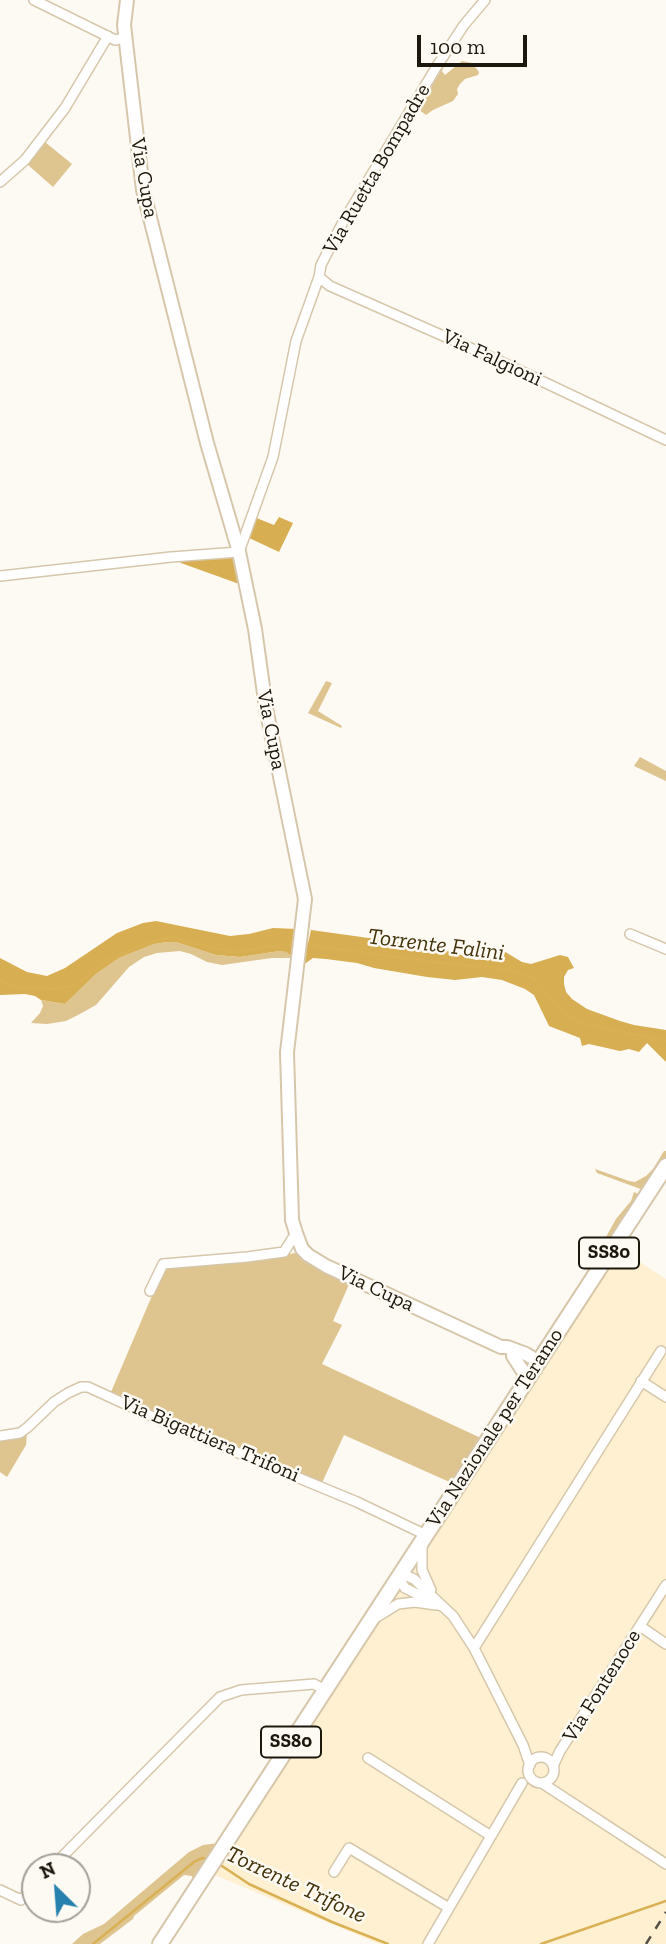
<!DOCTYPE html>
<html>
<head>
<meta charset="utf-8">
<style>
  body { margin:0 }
  #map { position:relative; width:666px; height:1944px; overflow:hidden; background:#fdfaf4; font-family:"Zilla Slab",serif }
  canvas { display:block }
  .north { position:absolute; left:21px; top:1853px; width:70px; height:70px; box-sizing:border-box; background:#fdfaf4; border:2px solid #a3a098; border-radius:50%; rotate:335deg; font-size:19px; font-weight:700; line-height:28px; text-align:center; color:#1d180d }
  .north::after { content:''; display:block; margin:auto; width:24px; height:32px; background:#2681af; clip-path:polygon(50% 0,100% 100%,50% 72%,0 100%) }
  .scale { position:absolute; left:417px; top:35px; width:110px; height:32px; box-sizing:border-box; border:4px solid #1d180d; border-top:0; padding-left:9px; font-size:21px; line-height:24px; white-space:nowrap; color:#1d180d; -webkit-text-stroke:5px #fdfaf4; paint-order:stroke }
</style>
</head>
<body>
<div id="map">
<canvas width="666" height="1944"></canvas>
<div class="north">N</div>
<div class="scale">100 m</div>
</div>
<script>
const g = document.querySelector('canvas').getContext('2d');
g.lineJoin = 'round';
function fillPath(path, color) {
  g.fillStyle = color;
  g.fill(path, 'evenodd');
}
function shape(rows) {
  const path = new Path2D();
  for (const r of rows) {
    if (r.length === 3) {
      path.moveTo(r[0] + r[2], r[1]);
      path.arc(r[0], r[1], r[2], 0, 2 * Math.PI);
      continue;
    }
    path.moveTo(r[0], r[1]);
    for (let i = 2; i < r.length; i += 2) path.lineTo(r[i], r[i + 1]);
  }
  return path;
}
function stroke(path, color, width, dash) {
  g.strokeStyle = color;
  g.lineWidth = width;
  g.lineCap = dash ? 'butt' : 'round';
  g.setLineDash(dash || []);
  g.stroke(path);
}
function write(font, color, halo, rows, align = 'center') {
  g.font = font + ' "Zilla Slab",serif';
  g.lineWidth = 5;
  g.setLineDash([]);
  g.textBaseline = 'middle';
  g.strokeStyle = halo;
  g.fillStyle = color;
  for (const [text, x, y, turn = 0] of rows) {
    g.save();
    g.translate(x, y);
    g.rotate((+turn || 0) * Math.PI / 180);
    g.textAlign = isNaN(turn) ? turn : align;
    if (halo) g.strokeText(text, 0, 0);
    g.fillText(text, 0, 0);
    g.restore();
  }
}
const built = shape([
  [618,1248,666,1279,666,1944,379,1944,210,1873]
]);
const green = shape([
  [462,61,472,63,479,72,478,75,465,79,460,84,457,89,458,94,453,101,433,110,426,115,418,109,445,64,442,71,445,75],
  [45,142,72,164,53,187,27,164],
  [326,681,332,683,318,711,342,726,341,728,308,713],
  [640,757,666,771,666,781,634,766],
  [168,942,176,942,216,955,240,957,280,951,286,952,294,958,272,958,222,965,207,962,191,954,180,951,157,953,144,957,129,967,96,1005,78,1015,66,1021,47,1024,31,1023,40,1013,43,1006,41,1000,65,1004,96,974,119,958,154,944],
  [664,1151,666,1151,666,1159,646,1191,597,1173,595,1169,629,1181,635,1182,646,1176,653,1169],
  [634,1192,642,1196,581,1288,578,1287,616,1219,631,1201],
  [295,1253,350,1282,333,1321,342,1325,322,1364,483,1439,454,1484,344,1435,321,1485,248,1454,111,1392,154,1291,166,1269,170,1267,270,1258],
  [27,1433,26,1445,7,1477,0,1472,0,1439],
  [219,1843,194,1883,192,1876,184,1875,134,1916,133,1919,100,1944,72,1944,83,1934,104,1924,189,1852,203,1845]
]);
const forest = shape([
  [254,517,274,525,279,517,293,523,279,552,247,537],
  [236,554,242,585,181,563,177,559],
  [156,921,230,936,249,934,273,928,297,929,294,958,286,952,280,951,240,957,216,955,176,942,168,942,154,944,119,958,96,974,65,1004,41,1000,35,996,25,994,0,995,0,958,27,972,47,976,65,968,117,933,143,923],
  [311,930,405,943,452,952,476,960,489,958,497,947,522,962,531,964,560,955,568,957,574,968,568,970,564,977,564,984,566,992,572,999,587,1009,620,1021,634,1025,666,1030,666,1062,647,1043,639,1052,629,1049,620,1051,589,1044,582,1046,580,1038,549,1026,534,995,525,989,502,980,482,977,455,980,427,977,374,968,357,963,326,959,313,958,303,965]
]);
const stream = shape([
  [308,945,425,961,511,970,534,979,555,1004,569,1018,597,1027,666,1041],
  [0,981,21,988,56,989,76,985,108,960,151,942,170,937,218,949,239,952,277,945,295,945],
  [219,1864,249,1884,332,1922,388,1944],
  [93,1944,194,1862,202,1858,210,1859],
  [541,1944,666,1901]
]);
const street = shape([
  [34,0,115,40,125,38],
  [0,182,25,160,65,108,108,36],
  [319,277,330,286,491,357,666,440],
  [0,576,171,557,239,552,273,457,296,341,319,277,321,265,343,222,437,66,464,25,485,0],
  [630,934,666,949],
  [150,1291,163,1264,247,1257,284,1252,296,1233],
  [641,1381,666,1397],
  [0,1436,20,1433,28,1427,54,1402,68,1393,81,1387,88,1387,173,1426,357,1502,426,1535],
  [422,1546,422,1570,431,1590],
  [441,1606,405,1588,398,1577,407,1576,414,1579,453,1616,474,1648,523,1745,530,1765],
  [377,1617,398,1604,415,1602,436,1605],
  [640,1626,666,1644],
  [474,1648,661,1351],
  [541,1770,13],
  [368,1758,491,1836],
  [553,1766,560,1751,666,1585],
  [542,1783,666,1864],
  [52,1867,220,1697,241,1690,314,1684,325,1690],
  [334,1872,349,1848,449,1908],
  [0,1890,21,1900,35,1885],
  [428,1944,522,1783]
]);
const secondary = shape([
  [127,0,124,25,143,190,207,443,239,552,255,629,266,708,305,899,287,1052,292,1220,296,1233,302,1249,308,1255,326,1266,501,1347,507,1347,526,1354,534,1359,537,1364],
  [513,1356,524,1373,524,1384]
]);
const primary = shape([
  [160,1944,666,1166]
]);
const rail = shape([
  [646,1944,666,1912]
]);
const shields = [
  [609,1253,60],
  [291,1742,60]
];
const shieldNames = [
  ["SS80",609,1253],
  ["SS80",291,1742]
];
const streetNames = [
  ["Via Ruetta Bompadre",377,169,-60],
  ["Via Cupa",144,178,80],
  ["Via Falgioni",492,358,25],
  ["Via Cupa",271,730,79],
  ["Via Cupa",376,1289,25],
  ["Via Nazionale per Teramo",495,1428,-57],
  ["Via Bigattiera Trifoni",210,1439,23],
  ["Via Fontenoce",602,1686,-58]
];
const waterNames = [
  ["Torrente Falini",436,945,7],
  ["Torrente Trifone",296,1885,25]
];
fillPath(built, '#fff0d2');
fillPath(green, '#dec48e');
fillPath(forest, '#d8ae52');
stroke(stream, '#d9b054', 2.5);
stroke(street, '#d6c7aa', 12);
stroke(secondary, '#d6c7aa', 16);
stroke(primary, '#d6c7aa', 18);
stroke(street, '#fff', 9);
stroke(secondary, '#fff', 12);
stroke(primary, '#fff', 14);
stroke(rail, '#555047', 2.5, [9, 9]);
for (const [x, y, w] of shields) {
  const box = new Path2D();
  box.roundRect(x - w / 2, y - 15.5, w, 31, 5);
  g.fillStyle = '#fdfaf4';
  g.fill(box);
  stroke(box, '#1d180d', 2);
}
write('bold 19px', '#1d180d', null, shieldNames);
write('21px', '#1d180d', '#fdfaf4', streetNames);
write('italic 23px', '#44330a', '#fdfaf4', waterNames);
</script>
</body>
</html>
